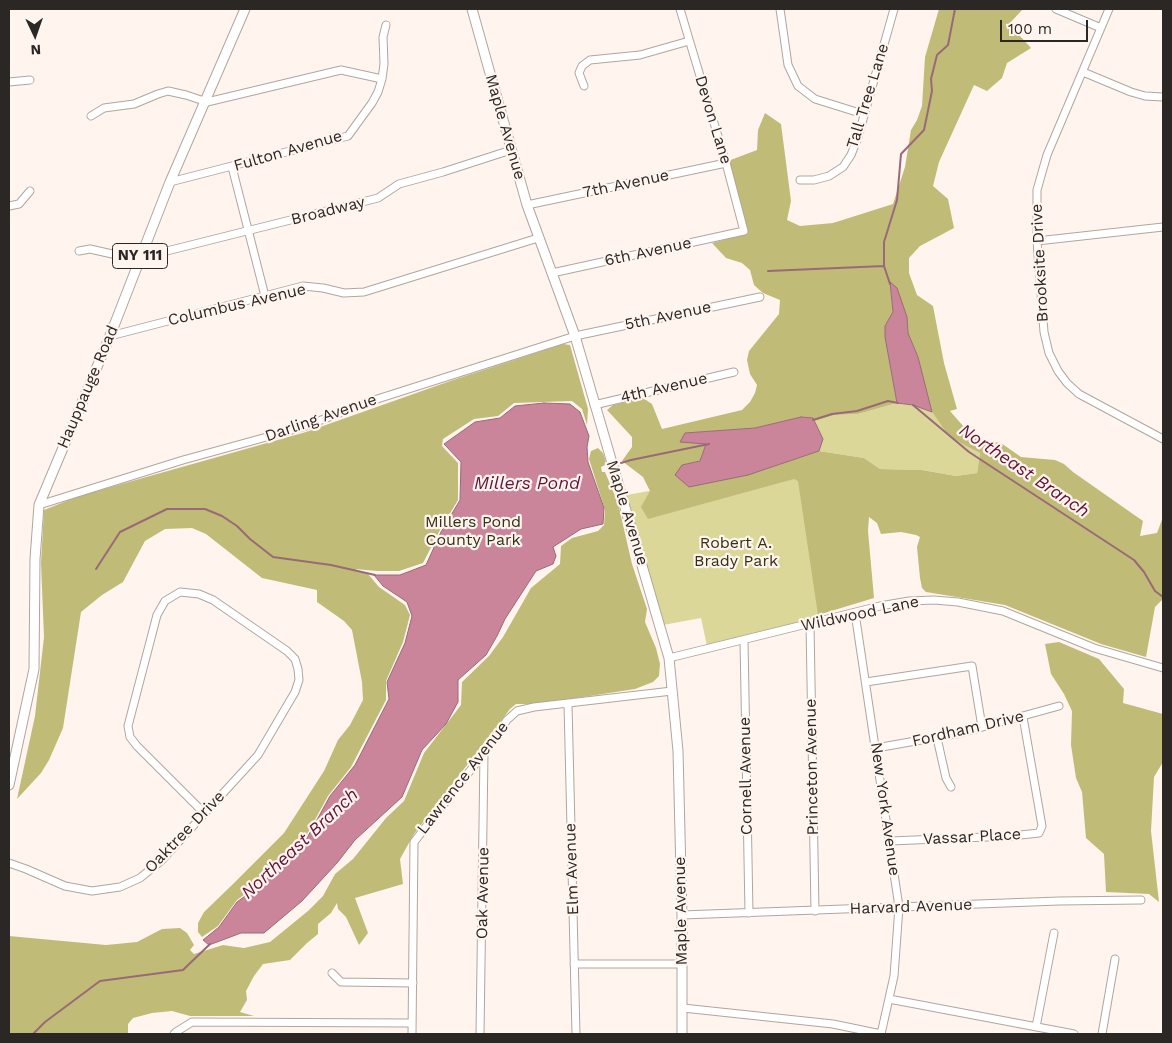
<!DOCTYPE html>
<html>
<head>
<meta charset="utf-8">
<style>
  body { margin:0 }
  #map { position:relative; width:1172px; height:1043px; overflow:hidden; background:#fff4ee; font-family:"Work Sans",sans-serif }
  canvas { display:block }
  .frame { position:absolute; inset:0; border:10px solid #2b2725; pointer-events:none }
  .north { position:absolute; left:10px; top:10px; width:50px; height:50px; -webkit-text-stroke:4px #fff4ee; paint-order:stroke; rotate:177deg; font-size:14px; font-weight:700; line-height:20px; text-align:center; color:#2b2725 }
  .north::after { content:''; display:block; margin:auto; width:18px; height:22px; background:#2b2725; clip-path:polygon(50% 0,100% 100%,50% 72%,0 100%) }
  .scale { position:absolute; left:1000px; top:20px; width:88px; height:22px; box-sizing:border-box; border:2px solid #2b2725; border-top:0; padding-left:6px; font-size:15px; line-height:18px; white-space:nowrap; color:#2b2725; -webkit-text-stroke:4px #fff4ee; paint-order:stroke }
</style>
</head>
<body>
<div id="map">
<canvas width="1172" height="1043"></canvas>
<div class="frame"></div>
<div class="north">N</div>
<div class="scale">100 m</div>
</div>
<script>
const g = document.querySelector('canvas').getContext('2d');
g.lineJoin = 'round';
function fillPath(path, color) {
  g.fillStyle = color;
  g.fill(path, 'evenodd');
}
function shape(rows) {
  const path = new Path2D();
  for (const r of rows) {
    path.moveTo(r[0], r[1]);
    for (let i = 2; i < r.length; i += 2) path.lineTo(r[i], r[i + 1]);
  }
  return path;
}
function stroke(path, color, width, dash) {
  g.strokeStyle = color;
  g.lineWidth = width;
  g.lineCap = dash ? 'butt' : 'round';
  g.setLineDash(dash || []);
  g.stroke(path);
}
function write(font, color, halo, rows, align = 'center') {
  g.font = font + ' "Work Sans",sans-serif';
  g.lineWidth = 4.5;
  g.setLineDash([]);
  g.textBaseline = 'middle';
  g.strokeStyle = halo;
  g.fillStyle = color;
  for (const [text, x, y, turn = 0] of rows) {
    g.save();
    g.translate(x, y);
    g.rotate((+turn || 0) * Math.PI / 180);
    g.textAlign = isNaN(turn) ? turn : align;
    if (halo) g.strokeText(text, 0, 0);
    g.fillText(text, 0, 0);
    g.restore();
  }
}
const green = shape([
  [897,403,913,405,932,412,948,435,962,444,980,453,977,473,956,476,922,470,880,469,864,458,819,451,823,439,815,421,835,415,858,414],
  [800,463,821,617,707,646,701,618,663,625,627,495]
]);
const forest = shape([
  [939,9,1023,9,1009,24,1031,48,1007,63,1002,78,987,91,974,85,939,162,933,186,948,199,954,228,920,246,909,258,909,273,917,295,933,306,944,363,957,409,950,411,971,435,986,441,1001,443,1021,457,1055,460,1064,464,1073,472,1143,521,1140,536,1157,533,1163,517,1163,599,1155,607,1146,657,1101,644,1005,605,926,592,922,588,920,578,917,547,920,537,916,535,901,532,881,534,877,523,869,517,868,531,874,598,818,615,798,481,794,479,648,519,641,507,650,491,643,477,622,461,632,447,632,437,607,410,613,405,643,398,652,404,662,429,742,410,750,402,755,393,757,385,750,374,747,360,749,351,779,314,780,300,763,293,754,285,750,270,742,263,726,258,712,243,748,233,728,161,757,150,758,130,765,113,781,124,791,201,787,220,800,226,833,223,893,204,905,167,911,130,917,120,922,106,925,57],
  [890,283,907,317,908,333,918,357,932,412,948,435,962,444,980,453,977,473,956,476,922,470,880,469,864,458,819,451,748,475,689,487,682,465,700,461,706,444,685,433,755,428,801,417,813,418,815,421,835,415,858,414,897,403,885,337,885,326,893,312],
  [563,344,570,345,588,409,587,425,582,409,572,401,514,403,498,416,474,419,443,439,442,446,458,463,458,500,440,530,423,563,399,571,377,571,355,569,368,574,379,587,405,605,410,615,403,642,386,681,386,700,351,767,328,796,306,836,291,845,262,881,237,900,218,926,202,937,198,932,198,923,204,912,231,886,284,833,324,771,338,740,350,725,363,700,362,682,352,630,344,621,317,602,317,590,262,578,206,534,192,528,165,529,145,541,123,582,102,595,81,612,63,728,49,760,41,773,17,799,35,716,44,637,41,563,44,510,79,496,306,432,453,380],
  [598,448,603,453,606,462,605,465,601,467,602,472,605,472,618,503,632,564,647,609,645,622,656,648,660,664,659,676,653,682,635,689,538,704,516,704,510,709,414,834,400,859,403,884,355,898,368,933,359,945,346,917,338,909,337,903,331,913,318,924,318,934,307,943,290,960,263,964,254,976,246,991,247,1000,240,1012,254,1016,190,1016,172,1011,152,1013,133,1018,128,1024,128,1034,9,1034,9,936,106,945,137,942,162,929,180,928,187,933,194,945,190,950,194,954,223,945,244,948,270,942,308,911,323,896,335,874,353,859,386,818,404,801,424,753,461,705,462,682,489,656,503,637,531,588,560,564,561,546,572,538,598,531,604,525,605,510,589,459,591,451],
  [1059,642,1099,659,1124,689,1123,703,1163,714,1163,762,1154,777,1151,831,1159,902,1149,894,1106,892,1104,854,1086,838,1082,792,1076,778,1071,745,1072,711,1064,694,1051,674,1045,644]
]);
const water = shape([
  [890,282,897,288,907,317,908,333,918,357,932,412,913,405,897,403,885,337,885,326,893,312,890,282],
  [544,403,570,404,580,412,589,436,587,447,588,462,604,508,603,524,581,529,553,547,556,556,553,564,536,571,505,619,497,636,486,655,458,680,458,702,446,724,422,750,402,797,355,840,337,863,302,901,264,933,241,933,209,945,203,940,219,927,237,902,263,883,293,847,307,838,330,796,355,765,389,699,387,682,405,643,412,616,407,602,383,586,374,575,400,575,426,565,441,532,460,500,461,462,444,444,475,422,500,418,515,406,544,403],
  [801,417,813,418,823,439,819,451,748,475,689,487,675,475,682,465,700,461,706,444,680,442,685,433,755,428,801,417]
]);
const stream = shape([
  [884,266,884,242,897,200,901,154,924,130,932,91,931,79,937,55,948,45,955,9],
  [768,271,884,266,890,284],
  [913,405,969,452,1134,560,1144,572,1155,591,1163,597],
  [813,420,832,414,857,411,888,401,898,403],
  [621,463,631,460,709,444],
  [96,569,120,532,167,509,205,509,222,516,237,526,250,539,273,557,331,565,375,575],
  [33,1034,45,1022,100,981,183,970,210,944]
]);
const minor = shape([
  [780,9,788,65,798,86,815,99,863,114],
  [1056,9,1101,28],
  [1109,9,1047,155,1037,190,1037,241,1044,332,1049,353,1058,371,1067,383,1079,394,1163,439],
  [1083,72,1131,92,1145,96,1163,97],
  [9,82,30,80],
  [584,86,579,73,582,66,590,60,640,55,689,41],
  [203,103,341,70,382,79],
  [91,116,104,108,134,104,158,94,168,91,186,95,204,101],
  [232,167,265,296],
  [800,180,814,180,829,176,843,167,851,155,858,137,894,9],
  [170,182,348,136,372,103,378,92,382,79,384,64,383,37,386,25],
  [527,205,726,163],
  [9,206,19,204,30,191],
  [1037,241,1163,227],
  [79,251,90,249,139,260],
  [139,258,378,198,399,184,443,172,511,150],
  [552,273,744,231,726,163,680,9],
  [110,336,303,286,323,288,344,293,364,292,538,238],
  [594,405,734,372],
  [39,505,183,460,303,427,371,401,575,336,760,297],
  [855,613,899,907,894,976,881,1034],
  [810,624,815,911],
  [744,640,749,913],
  [669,658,880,606,909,601,934,600,958,602,1003,611,1094,648,1163,668],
  [866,682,972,666,982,727],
  [568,704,576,1034],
  [937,738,946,778,951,787],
  [876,748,961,733,1059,706],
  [890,841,1011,836,1039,833,1042,826,1023,717],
  [9,863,26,869,65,886,92,891,120,887,140,878,162,860,258,755,295,692,299,680,298,669,295,659,287,651,213,600,199,594,180,592,165,601,157,615,128,726,130,737,137,746,204,813],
  [682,915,1059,901,1141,900],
  [574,964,682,964],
  [332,973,341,982,413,983],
  [889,999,1074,1034],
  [683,1008,833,1024,881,1034],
  [1036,1027,1054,933],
  [174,1034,176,1032,192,1022,412,1023],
  [412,1034,414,842,484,753,507,720,517,711,534,707,672,691],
  [480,1034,484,753],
  [1102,1034,1115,959]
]);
const major = shape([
  [472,9,527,205,575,336,669,658,678,751,682,915,682,1034],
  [9,785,34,669,35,559,39,505,110,336,170,182,245,9]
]);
const shields = [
  [140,256,55]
];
const shieldNames = [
  ["NY 111",140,256]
];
const streetNames = [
  ["Tall Tree Lane",868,96,-73],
  ["Devon Lane",713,120,73],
  ["Maple Avenue",505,127,74],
  ["Fulton Avenue",288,151,-16],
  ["7th Avenue",626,184,-12],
  ["Broadway",328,211,-14],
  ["6th Avenue",648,252,-12],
  ["Brooksite Drive",1040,263,-93],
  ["Columbus Avenue",237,305,-13],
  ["5th Avenue",668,316,-12],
  ["Hauppauge Road",88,387,-67],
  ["4th Avenue",664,388,-13],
  ["Darling Avenue",321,418,-19],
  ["Maple Avenue",627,513,73],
  ["Wildwood Lane",860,614,-12],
  ["Fordham Drive",968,729,-13],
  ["Princeton Avenue",812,767,-91],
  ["Cornell Avenue",746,776,-91],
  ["Lawrence Avenue",463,778,-52],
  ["New York Avenue",885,809,82],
  ["Oaktree Drive",185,832,-46],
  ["Vassar Place",972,837,-3],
  ["Elm Avenue",572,869,-92],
  ["Oak Avenue",483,893,-89],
  ["Harvard Avenue",911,907,-2],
  ["Maple Avenue",681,911,-91]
];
const parkNames = [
  ["Millers Pond",473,522],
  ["County Park",473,540],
  ["Robert A.",736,543],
  ["Brady Park",736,561]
];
const waterNames = [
  ["Northeast Branch",1024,471,34],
  ["Millers Pond",527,484],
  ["Northeast Branch",300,844,-43]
];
fillPath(green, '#dad799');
fillPath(forest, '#c0bc77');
fillPath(water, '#ca859b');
stroke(water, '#9a6978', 1);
stroke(stream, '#9a6978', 2);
stroke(minor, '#b0a6a0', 9);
stroke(major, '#b0a6a0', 11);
stroke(minor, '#fff', 7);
stroke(major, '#fff', 9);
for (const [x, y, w] of shields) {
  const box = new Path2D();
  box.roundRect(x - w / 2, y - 12.5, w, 25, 4);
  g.fillStyle = '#fff4ee';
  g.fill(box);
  stroke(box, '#2b2725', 1);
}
write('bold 15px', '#2b2725', null, shieldNames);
write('16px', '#2b2725', '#fff4ee', streetNames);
write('16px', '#343214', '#fff4ee', parkNames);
write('italic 18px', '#641137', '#fff4ee', waterNames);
</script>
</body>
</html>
